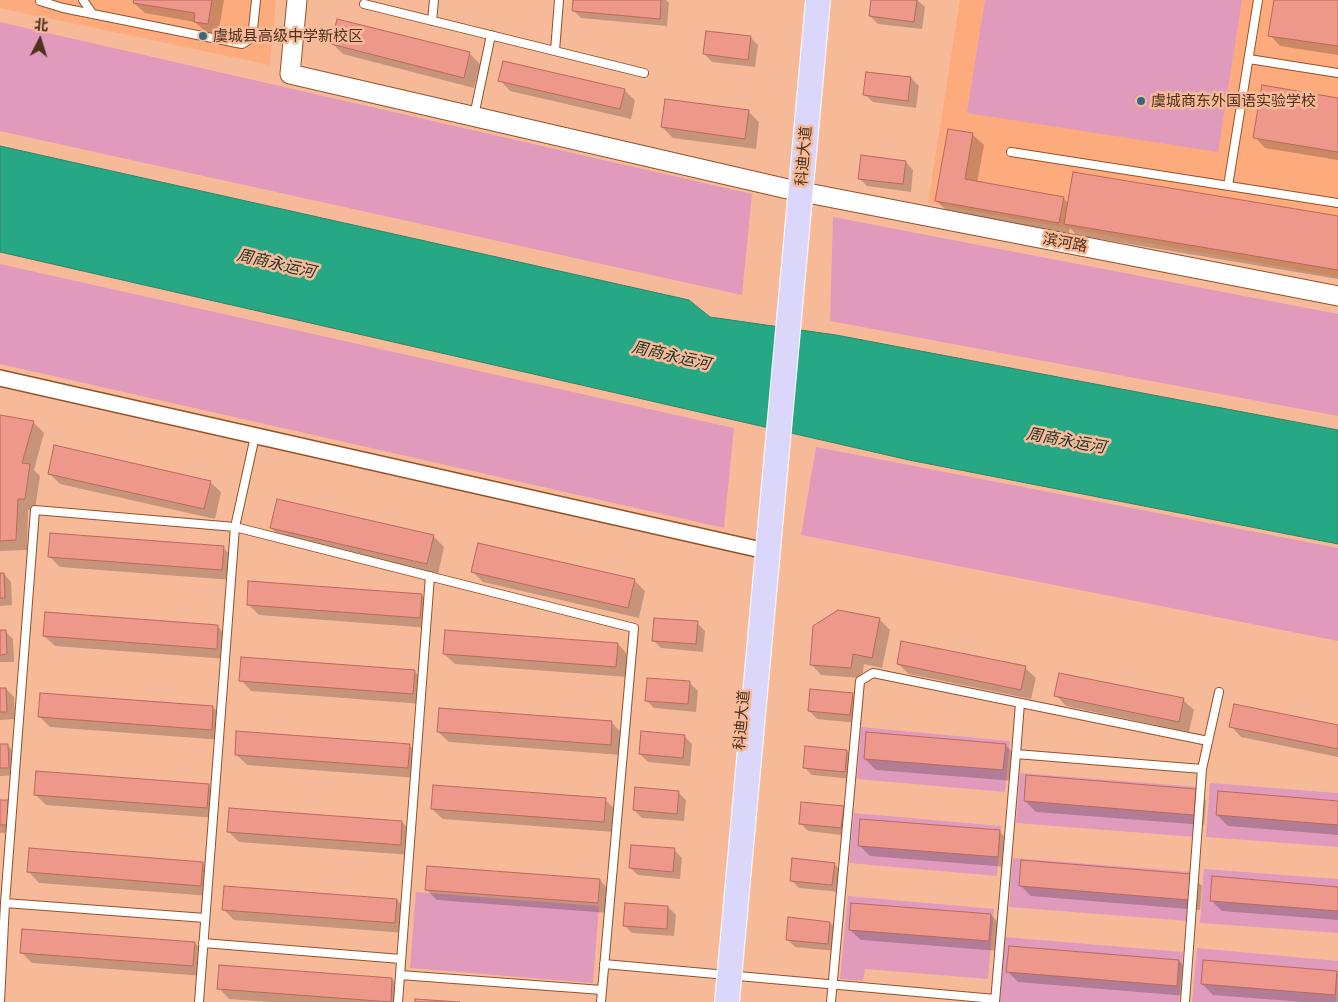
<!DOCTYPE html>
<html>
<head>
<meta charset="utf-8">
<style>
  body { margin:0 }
  #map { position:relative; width:1338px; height:1002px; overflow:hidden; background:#f7ba99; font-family:Inter,"Noto Sans SC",sans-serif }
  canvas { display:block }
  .north { position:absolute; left:15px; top:15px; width:50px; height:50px; -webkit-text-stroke:4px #f7ba99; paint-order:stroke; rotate:5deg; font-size:14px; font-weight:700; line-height:20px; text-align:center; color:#4d2f1e }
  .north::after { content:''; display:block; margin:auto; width:18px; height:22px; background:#4d2f1e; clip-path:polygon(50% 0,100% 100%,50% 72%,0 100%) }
</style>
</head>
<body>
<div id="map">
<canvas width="1338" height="1002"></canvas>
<div class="north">北</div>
</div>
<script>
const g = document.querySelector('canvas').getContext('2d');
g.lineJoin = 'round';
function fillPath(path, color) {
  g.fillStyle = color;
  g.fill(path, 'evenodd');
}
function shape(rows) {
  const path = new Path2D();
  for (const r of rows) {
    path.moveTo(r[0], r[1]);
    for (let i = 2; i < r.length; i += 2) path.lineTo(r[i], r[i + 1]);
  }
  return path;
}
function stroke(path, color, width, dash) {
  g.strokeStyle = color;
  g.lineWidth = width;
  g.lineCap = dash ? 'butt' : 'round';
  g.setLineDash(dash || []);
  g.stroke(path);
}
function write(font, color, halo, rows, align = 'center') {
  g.font = font + ' Inter,"Noto Sans SC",sans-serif';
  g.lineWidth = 5;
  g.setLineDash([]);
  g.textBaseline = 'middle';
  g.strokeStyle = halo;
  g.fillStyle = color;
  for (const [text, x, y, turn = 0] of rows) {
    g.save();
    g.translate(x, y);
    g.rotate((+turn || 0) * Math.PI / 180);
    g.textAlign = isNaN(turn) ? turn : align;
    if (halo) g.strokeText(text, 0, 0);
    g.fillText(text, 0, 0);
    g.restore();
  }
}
const built = shape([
  [0,0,276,0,270,65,0,8],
  [960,0,1338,0,1338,277,928,203]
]);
const green = shape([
  [985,0,1242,0,1218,152,967,113],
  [0,22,752,194,742,295,0,131],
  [833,217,1338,314,1338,416,830,321],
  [0,264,734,428,724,528,0,364],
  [816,447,1338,548,1338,641,801,535],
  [861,727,1010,741,1005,792,857,779],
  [1020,773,1199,787,1195,837,1016,823],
  [1210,783,1338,793,1338,847,1206,837],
  [854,813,1001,826,997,876,849,863],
  [1013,858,1192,872,1188,921,1009,907],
  [1204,869,1338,879,1338,933,1200,923],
  [416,892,599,906,593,983,410,968],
  [848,896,994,909,988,979,865,969,863,981,840,979],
  [1004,937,1183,952,1179,1002,999,1002],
  [1197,948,1338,961,1336,1002,1192,1002]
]);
const water = shape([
  [0,146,689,300,710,317,836,335,1338,430,1338,544,909,460,0,252,0,146]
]);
const shadow = shape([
  [135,0,224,0,218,34,206,32,195,22,145,13,134,3],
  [574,0,666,0,669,3,667,26,581,18,573,10],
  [873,0,917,0,925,7,922,29,878,24,870,16],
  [1275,0,1338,0,1338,55,1280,46,1270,35],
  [338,20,470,54,480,64,474,88,343,54,332,43],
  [750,37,758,45,755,67,712,62,704,54],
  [867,73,911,78,919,86,916,108,873,102,865,95],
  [500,80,624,90,635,100,631,119,510,91],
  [1338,99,1338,160,1265,148,1255,137],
  [748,111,759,122,756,149,673,138,662,127],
  [949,130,973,135,984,145,977,183,1063,198,1069,204,1338,218,1338,279,1076,235,1070,228,1069,233,947,211,936,200],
  [906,162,913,170,911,192,867,186,859,178],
  [0,416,33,422,44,433,34,470,40,476,35,509,28,510,27,550,0,551],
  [49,473,210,482,221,492,215,519,60,484],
  [271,528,433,536,444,547,438,574,282,538],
  [223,548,234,558,232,580,60,567,50,557],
  [473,572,634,580,645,591,639,618,483,582],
  [4,574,11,582,12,605,0,606,0,575],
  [421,595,432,606,430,628,259,615,248,604],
  [879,619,890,630,882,668,864,664,862,678,821,675,811,664],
  [697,623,705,631,703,652,661,648,653,640],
  [218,627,228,637,227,659,55,646,44,636],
  [0,631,5,631,13,639,14,662,0,662],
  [618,644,628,655,627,677,455,664,444,654],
  [898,664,1025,668,1036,678,1031,699,909,674],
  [414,671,425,682,423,704,251,691,241,680],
  [690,683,698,691,696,712,654,708,646,700],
  [0,689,6,689,14,697,15,719,0,720],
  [852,694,860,702,858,723,817,719,809,711],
  [1056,695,1183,700,1194,710,1189,732,1066,706],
  [213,707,223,718,222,740,50,727,39,716],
  [612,723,622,733,621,755,449,742,438,732],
  [1231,726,1338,727,1338,757,1241,737],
  [684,736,692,744,690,766,648,762,640,754],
  [0,745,7,745,15,753,16,775,0,776],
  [409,745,420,756,418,778,247,765,236,754],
  [1005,745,1016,755,1014,781,876,770,865,759],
  [847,751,855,759,853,779,812,775,804,767],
  [208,785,219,796,217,818,46,805,35,794],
  [1195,791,1206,801,1204,825,1036,812,1025,801],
  [678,792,686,800,684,821,642,818,634,810],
  [605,800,616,810,614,832,443,819,432,809],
  [8,801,16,809,16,832,0,833,0,802],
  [1338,802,1338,835,1228,826,1217,815],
  [843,807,851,815,849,836,808,831,800,823],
  [402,822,413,833,411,855,239,842,228,831],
  [999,831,1010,842,1008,867,870,856,859,845],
  [674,850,682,858,680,879,638,875,630,868],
  [202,863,213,874,211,896,39,883,29,872],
  [834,864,842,872,840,892,799,888,791,880],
  [1191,875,1202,886,1200,910,1031,896,1020,885],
  [600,880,610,891,609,913,437,900,426,889],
  [1338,888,1338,920,1222,911,1211,900],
  [397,900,407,911,405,933,234,920,223,909],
  [668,907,676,915,674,936,632,933,624,925],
  [991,915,1001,926,999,951,861,940,850,930],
  [830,923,838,931,836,951,795,947,787,939],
  [195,943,206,954,204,976,32,963,21,952],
  [1179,961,1189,972,1187,996,1018,982,1008,972],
  [1336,972,1338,974,1338,1002,1303,1002,1213,995,1202,984],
  [392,979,403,990,402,1002,271,1002,229,999,219,988]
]);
const building = shape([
  [134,0,212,0,208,24,194,22,195,13,133,3,134,0],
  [573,0,661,0,660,19,572,11,573,0],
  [871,0,917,0,914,22,869,16,871,0],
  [1274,0,1338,0,1338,46,1268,36,1274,0],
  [337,19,470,52,464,78,331,44,337,19],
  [706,31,751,36,748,60,703,54,706,31],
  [503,61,625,89,620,109,498,81,503,61],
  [866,72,911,77,908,101,863,95,866,72],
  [1262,85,1338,98,1338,152,1253,138,1262,85],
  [665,99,749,110,745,139,661,127,665,99],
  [948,129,973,133,965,179,1064,197,1059,223,935,201,948,129],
  [861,155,906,161,903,184,858,179,861,155],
  [1073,172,1338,216,1338,270,1064,224,1073,172],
  [0,415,34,421,22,463,30,464,25,499,18,499,16,540,0,541,0,415],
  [54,445,211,481,204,509,48,474,54,445],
  [277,499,434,535,427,564,270,528,277,499],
  [50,533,224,546,222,570,48,557,50,533],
  [478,543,635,579,628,608,471,572,478,543],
  [0,573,4,573,5,598,0,598,0,573],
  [248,581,422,594,420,618,247,605,248,581],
  [838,610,880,618,872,658,853,654,851,668,810,665,813,626,838,610],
  [45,612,218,625,217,649,43,636,45,612],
  [654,618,698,621,696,644,652,641,654,618],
  [0,630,6,630,7,654,0,655,0,630],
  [445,630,618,643,616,667,443,654,445,630],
  [901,641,1026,666,1021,690,897,664,901,641],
  [241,657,415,670,413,694,239,681,241,657],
  [1059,673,1184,698,1179,722,1054,696,1059,673],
  [647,678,690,681,688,704,645,701,647,678],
  [0,688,6,688,7,712,0,712,0,688],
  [810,689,853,693,850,715,808,711,810,689],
  [40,693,213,706,212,730,38,717,40,693],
  [1234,704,1338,725,1338,749,1229,727,1234,704],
  [439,708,612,721,611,745,437,732,439,708],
  [236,731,410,744,408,768,235,755,236,731],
  [641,731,685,735,683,758,639,754,641,731],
  [866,732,1006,744,1003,770,864,759,866,732],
  [0,744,8,744,9,768,0,768,0,744],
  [805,746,847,750,845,772,803,768,805,746],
  [36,771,209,784,207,808,34,795,36,771],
  [1026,775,1196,789,1194,815,1024,801,1026,775],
  [433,785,606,798,604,822,431,809,433,785],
  [635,787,679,791,677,814,633,810,635,787],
  [1218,791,1338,801,1338,825,1216,815,1218,791],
  [0,800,8,800,9,825,0,825,0,800],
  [801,802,844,806,841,828,799,824,801,802],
  [229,808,402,821,401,845,227,832,229,808],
  [860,819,1000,830,998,857,858,846,860,819],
  [631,845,675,848,673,872,629,868,631,845],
  [29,848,203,862,201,886,27,872,29,848],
  [792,858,835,863,832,885,790,881,792,858],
  [1021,860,1191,874,1189,900,1019,886,1021,860],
  [427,866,600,879,598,903,425,890,427,866],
  [1212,876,1338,887,1338,911,1210,901,1212,876],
  [224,886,397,899,395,923,222,910,224,886],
  [625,903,668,906,667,929,623,926,625,903],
  [851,903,991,914,989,941,849,930,851,903],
  [788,917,830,922,828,944,786,940,788,917],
  [22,929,195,942,193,966,20,953,22,929],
  [1009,946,1179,960,1177,986,1006,972,1009,946],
  [1203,960,1337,971,1335,995,1201,984,1203,960],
  [219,965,392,978,391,1002,217,989,219,965],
  [415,999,460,1002,415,1002,415,999]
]);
const service = shape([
  [83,0,92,13],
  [40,1,63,8,242,44,250,39,253,29,256,0],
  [364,4,644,73],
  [432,21,434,0],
  [555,51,559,0],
  [1249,59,1338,73],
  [474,116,491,35],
  [1011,152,1338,203],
  [1228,186,1258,0],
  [1016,754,1020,703],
  [5,903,205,918],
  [203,943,401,959],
  [604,964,995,999],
  [400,975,602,990],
  [0,1002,5,903,35,510,235,527,634,628,601,1002],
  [199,1002,235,527,255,436],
  [398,1002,430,576],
  [831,1002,860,681,873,673,1208,741],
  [995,1002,1016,754,1202,769],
  [1185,1002,1202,769,1219,692]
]);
const minor = shape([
  [0,378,757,549]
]);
const tertiary = shape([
  [297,0,290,74,792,190,1338,296]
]);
const primary = shape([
  [727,1002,818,0]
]);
const markers = [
  [203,36,5,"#306983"],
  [1141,101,5,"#306983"]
];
const poiNames = [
  ["虞城县高级中学新校区",213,36],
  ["虞城商东外国语实验学校",1151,101]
];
const streetNames = [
  ["科迪大道",804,156,-85],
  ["滨河路",1065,243,11],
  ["科迪大道",742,720,-85]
];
const waterNames = [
  ["周商永运河",276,264,13],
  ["周商永运河",671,356,13],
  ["周商永运河",1066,441,10]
];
fillPath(built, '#fdaa7c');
fillPath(green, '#e09bbc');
fillPath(water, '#26a885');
stroke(water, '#328466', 1);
fillPath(shadow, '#0003');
fillPath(building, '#ed988a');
stroke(building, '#b9695d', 1);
stroke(service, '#945128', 10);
stroke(minor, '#945128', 18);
stroke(tertiary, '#945128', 21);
stroke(primary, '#fff', 26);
stroke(service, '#fff', 8);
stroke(minor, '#fff', 15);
stroke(tertiary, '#fff', 19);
stroke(primary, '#dbd7fb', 24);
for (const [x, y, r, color] of markers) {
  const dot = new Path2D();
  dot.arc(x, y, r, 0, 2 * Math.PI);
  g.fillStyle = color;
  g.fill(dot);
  stroke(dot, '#f7ba99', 2);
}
write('15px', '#4d2f1e', '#f7ba99', poiNames, 'left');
write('15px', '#4d2f1e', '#f7ba99', streetNames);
write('italic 16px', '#183229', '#f7ba99', waterNames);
</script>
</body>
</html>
